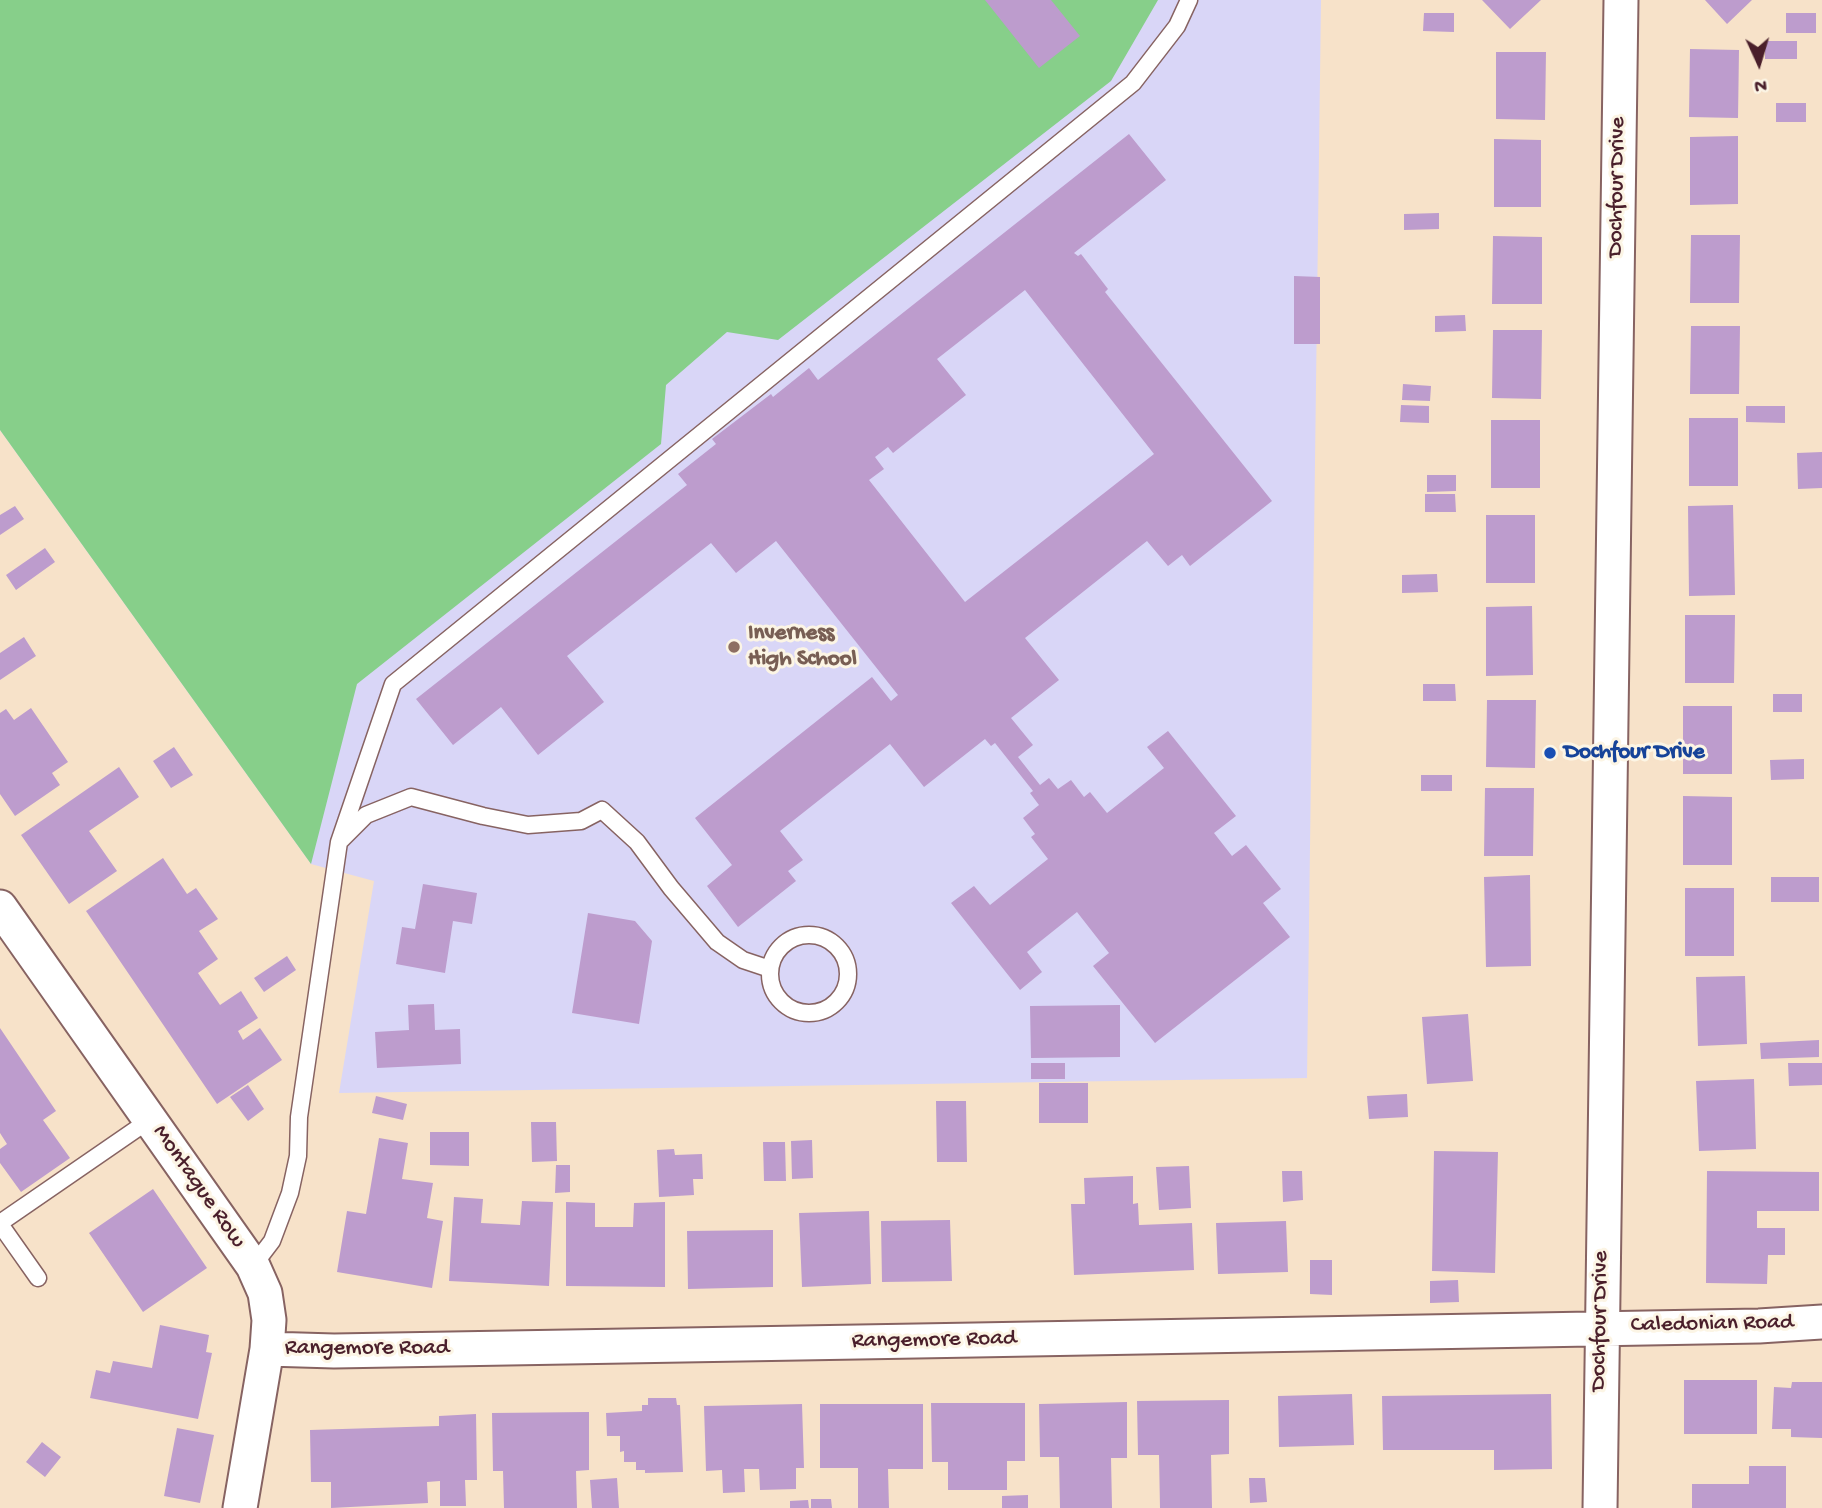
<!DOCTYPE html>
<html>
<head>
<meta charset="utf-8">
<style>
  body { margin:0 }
  #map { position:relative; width:1822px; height:1508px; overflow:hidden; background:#f7e2c9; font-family:"Gochi Hand",sans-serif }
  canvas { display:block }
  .north { position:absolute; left:1724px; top:28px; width:70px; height:70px; -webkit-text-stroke:5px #fcf5e5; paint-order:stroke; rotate:176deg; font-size:19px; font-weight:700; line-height:28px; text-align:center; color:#4a1f2b }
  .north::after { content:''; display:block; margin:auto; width:24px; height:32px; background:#4a1f2b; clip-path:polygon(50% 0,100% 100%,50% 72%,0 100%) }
</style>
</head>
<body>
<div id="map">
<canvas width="1822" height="1508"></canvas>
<div class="north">N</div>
</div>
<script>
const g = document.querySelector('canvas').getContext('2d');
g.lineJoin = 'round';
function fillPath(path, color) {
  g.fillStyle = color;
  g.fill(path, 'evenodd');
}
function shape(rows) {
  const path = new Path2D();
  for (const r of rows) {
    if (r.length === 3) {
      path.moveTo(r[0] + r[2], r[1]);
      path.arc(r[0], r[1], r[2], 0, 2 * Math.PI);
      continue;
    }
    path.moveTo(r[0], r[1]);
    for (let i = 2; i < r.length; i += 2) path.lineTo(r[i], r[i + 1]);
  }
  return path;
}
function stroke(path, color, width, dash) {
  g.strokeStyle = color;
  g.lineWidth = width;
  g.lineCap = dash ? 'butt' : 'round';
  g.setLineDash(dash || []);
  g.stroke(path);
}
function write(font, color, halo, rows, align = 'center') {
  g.font = font + ' "Gochi Hand",sans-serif';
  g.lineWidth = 6;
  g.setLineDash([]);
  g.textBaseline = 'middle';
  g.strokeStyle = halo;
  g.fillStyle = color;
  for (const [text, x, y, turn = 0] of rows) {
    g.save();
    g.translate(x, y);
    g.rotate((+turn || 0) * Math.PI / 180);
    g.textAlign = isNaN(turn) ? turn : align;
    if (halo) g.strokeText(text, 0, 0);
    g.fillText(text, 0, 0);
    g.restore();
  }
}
const built = shape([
  [0,0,1321,0,1307,1078,339,1093,374,881,311,864,0,430]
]);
const green = shape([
  [0,0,1158,0,1111,81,778,340,727,332,666,385,661,444,357,684,311,864,0,430]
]);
const building = shape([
  [985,0,1051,0,1080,36,1039,68],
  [1482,0,1541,0,1510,29],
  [1705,0,1752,0,1727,24],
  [1424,13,1454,13,1454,32,1423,31],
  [1786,13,1816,13,1816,33,1786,33],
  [1765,41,1797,41,1797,59,1765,59],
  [1690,49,1739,50,1738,118,1689,117],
  [1496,52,1546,52,1545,120,1496,119],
  [1776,103,1806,103,1806,122,1776,122],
  [1129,134,1166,180,1074,253,1078,256,1081,254,1108,289,1105,292,1272,501,1190,566,1182,555,1168,566,1147,541,1025,638,1059,680,1011,718,1033,745,1018,757,1040,785,1049,778,1058,789,1071,780,1084,797,1090,792,1107,813,1164,768,1147,747,1168,731,1236,816,1214,833,1232,856,1246,845,1281,889,1263,903,1290,937,1155,1043,1093,966,1109,953,1077,912,1027,952,1042,972,1020,990,951,903,974,886,990,905,1048,859,1031,837,1035,834,1023,818,1039,805,1030,793,1033,791,995,743,991,746,985,739,924,787,890,744,780,831,803,860,788,871,796,881,738,927,707,886,732,865,695,818,872,677,891,701,898,695,776,541,736,573,711,543,567,656,604,702,538,755,501,707,453,745,416,699,687,485,678,474,716,444,712,439,771,394,773,397,809,368,818,380],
  [1025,290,1154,454,965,602,869,480,884,469,875,457,888,447,893,453,966,395,937,359],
  [1738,136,1738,204,1690,205,1690,137],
  [1494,139,1541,140,1541,207,1494,207],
  [1439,213,1439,229,1404,230,1404,214],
  [1691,235,1740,235,1739,303,1690,303],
  [1493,236,1542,237,1542,304,1492,304],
  [1294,276,1320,277,1320,344,1294,344],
  [1465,315,1466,331,1435,332,1435,316],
  [1691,326,1740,326,1739,394,1690,394],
  [1493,330,1542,330,1541,399,1492,398],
  [1403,384,1431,386,1430,401,1402,400],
  [1401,405,1429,406,1429,423,1400,422],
  [1746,406,1785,406,1785,423,1746,422],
  [1689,418,1738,418,1738,486,1689,486],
  [1491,420,1540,420,1540,488,1491,488],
  [1822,452,1822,488,1798,489,1797,453],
  [1427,475,1456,475,1456,491,1427,492],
  [1425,494,1455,494,1456,512,1425,512],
  [1733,505,1735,595,1689,596,1688,506],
  [15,506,24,519,0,535,0,515],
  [1486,515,1535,515,1535,583,1486,583],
  [45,548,55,562,16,590,6,575],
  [1437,574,1438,592,1402,593,1402,575],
  [1532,606,1533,675,1486,676,1486,607],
  [1685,615,1735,615,1734,683,1685,683],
  [24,637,36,656,0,680,0,653],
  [1423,684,1455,684,1456,701,1423,701],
  [1773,694,1802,694,1802,712,1773,712],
  [1487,700,1536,700,1535,768,1486,767],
  [1683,706,1732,706,1732,774,1683,774],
  [31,708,68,762,52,773,60,785,15,816,0,794,0,713,6,709,14,720],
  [174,747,193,775,171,788,153,761],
  [1804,759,1804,779,1771,780,1770,760],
  [119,767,139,797,89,831,117,871,69,904,21,835],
  [1421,775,1452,775,1452,791,1421,791],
  [1485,788,1534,788,1533,856,1484,856],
  [1683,796,1732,797,1732,865,1683,865],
  [163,858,187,894,196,888,218,919,199,931,218,959,198,973,220,1005,241,991,258,1018,238,1031,243,1040,260,1028,282,1060,217,1104,86,911],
  [1530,875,1531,966,1486,967,1484,877],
  [1771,877,1819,877,1819,902,1771,902],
  [423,884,477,893,472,924,453,921,445,973,396,964,402,927,415,929],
  [1685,888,1734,888,1734,956,1685,956],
  [588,913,635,921,652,941,639,1024,572,1013],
  [287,956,296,970,264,992,254,978],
  [1745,976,1747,1044,1698,1046,1696,977],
  [434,1004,435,1030,460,1029,461,1064,377,1068,375,1032,409,1030,408,1005],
  [1120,1005,1120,1057,1031,1058,1030,1006],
  [1468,1014,1473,1081,1427,1084,1422,1017],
  [0,1028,56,1111,43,1120,70,1158,21,1192,0,1163,0,1149,7,1144,0,1133],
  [1819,1040,1819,1057,1761,1059,1760,1043],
  [1031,1063,1065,1063,1065,1079,1031,1079],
  [1788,1063,1822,1063,1822,1085,1789,1086],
  [1754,1079,1756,1149,1699,1151,1696,1081],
  [1039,1083,1088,1083,1088,1123,1039,1123],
  [248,1085,264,1109,248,1121,230,1097],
  [1407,1094,1408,1117,1369,1119,1367,1096],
  [376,1096,407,1104,403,1120,372,1113],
  [936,1101,966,1101,967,1162,937,1162],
  [531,1122,556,1122,557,1161,532,1162],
  [430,1132,469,1132,469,1166,430,1165],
  [379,1138,408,1143,402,1179,433,1183,427,1218,443,1221,432,1288,337,1272,347,1211,366,1214],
  [812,1140,813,1178,792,1179,791,1141],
  [763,1142,785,1142,786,1181,764,1181],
  [674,1149,675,1155,702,1154,703,1179,693,1179,694,1195,659,1197,657,1150],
  [1434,1151,1498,1152,1495,1273,1432,1271],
  [556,1165,570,1165,570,1192,555,1193],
  [1189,1166,1191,1208,1159,1210,1156,1167],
  [1282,1171,1302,1171,1303,1200,1283,1202],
  [1707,1171,1819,1172,1819,1211,1757,1211,1757,1228,1785,1228,1785,1255,1768,1255,1767,1284,1706,1283],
  [1133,1176,1133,1204,1138,1203,1139,1225,1192,1223,1194,1270,1074,1275,1071,1204,1085,1204,1084,1178],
  [153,1189,207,1268,143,1312,89,1233],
  [454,1197,483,1199,481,1223,501,1224,520,1225,522,1201,553,1202,549,1286,449,1281],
  [566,1202,595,1203,595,1227,633,1227,634,1203,665,1202,665,1287,566,1286],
  [869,1211,871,1284,802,1287,799,1213],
  [950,1220,952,1281,882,1282,881,1221],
  [1286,1221,1288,1272,1218,1274,1216,1223],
  [773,1230,773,1287,688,1289,687,1231],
  [1310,1260,1332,1260,1332,1295,1310,1294],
  [1458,1280,1459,1302,1430,1303,1430,1281],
  [160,1325,209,1335,206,1352,212,1353,198,1419,90,1398,96,1370,110,1373,113,1361,152,1368],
  [1684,1380,1757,1380,1757,1434,1684,1434],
  [1792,1382,1822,1382,1822,1438,1791,1437,1791,1429,1772,1429,1774,1387,1791,1388],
  [1352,1394,1354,1445,1279,1447,1278,1396],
  [1551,1394,1552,1469,1494,1470,1494,1450,1383,1450,1382,1396],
  [648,1398,676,1398,677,1405,680,1405,683,1472,645,1473,645,1470,636,1470,636,1462,624,1462,624,1451,620,1452,620,1436,607,1436,606,1413,642,1411,642,1405,648,1405],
  [1229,1400,1229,1454,1211,1455,1212,1508,1160,1508,1159,1455,1138,1455,1137,1401],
  [1127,1402,1127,1458,1111,1458,1112,1508,1060,1508,1059,1457,1040,1457,1039,1404],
  [931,1403,1025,1403,1025,1461,1007,1461,1007,1490,948,1490,948,1462,932,1462],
  [802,1404,804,1468,796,1468,796,1489,760,1490,759,1469,744,1469,745,1492,723,1493,722,1470,706,1471,704,1406],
  [820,1404,923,1404,923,1469,888,1469,889,1508,858,1508,858,1468,820,1468],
  [589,1412,589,1470,576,1471,577,1508,504,1508,503,1471,493,1471,492,1413],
  [476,1414,477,1480,465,1480,466,1506,440,1506,440,1481,427,1482,428,1503,331,1508,331,1482,311,1482,310,1430,439,1426,439,1416],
  [177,1428,214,1435,200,1503,164,1496],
  [42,1442,61,1457,45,1477,26,1462],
  [1749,1466,1786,1466,1786,1508,1692,1508,1692,1484,1749,1484],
  [617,1478,619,1508,592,1508,590,1480],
  [1249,1478,1265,1478,1267,1502,1250,1503],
  [1028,1495,1028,1508,1002,1508,1002,1496],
  [811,1499,831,1499,832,1508,811,1508],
  [808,1500,809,1508,790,1508,790,1501]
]);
const lane = shape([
  [339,842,393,684,1133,83,1177,26,1189,0],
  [809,974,39],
  [0,1223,151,1119],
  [0,1224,38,1278],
  [253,1266,272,1241,290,1193,298,1156,299,1117,339,842,366,815,411,797,483,816,528,825,581,821,602,810,637,842,671,888,717,942,743,960,770,969]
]);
const street = shape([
  [0,907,253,1266,265,1293,269,1320,267,1349,240,1508],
  [267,1349,334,1351,975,1340,1759,1326,1822,1322],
  [1600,1508,1621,0]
]);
const markers = [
  [734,647,7,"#8d6e63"],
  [1550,753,7,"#1a4fb4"]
];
const streetNames = [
  ["Dochfour Drive",1618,187,-89],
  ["Montague Row",198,1187,55],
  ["Dochfour Drive",1601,1321,-89],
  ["Caledonian Road",1712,1325,-1],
  ["Rangemore Road",934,1341,-1],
  ["Rangemore Road",367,1349]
];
const educationNames = [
  ["Inverness",748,634],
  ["High School",748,660]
];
const transitNames = [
  ["Dochfour Drive",1564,753]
];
fillPath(built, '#d9d6f7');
fillPath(green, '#87cf8a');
fillPath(building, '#bd9ccd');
stroke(lane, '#876362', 19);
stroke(street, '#876362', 37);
stroke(lane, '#fff', 16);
stroke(street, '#fff', 33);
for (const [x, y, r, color] of markers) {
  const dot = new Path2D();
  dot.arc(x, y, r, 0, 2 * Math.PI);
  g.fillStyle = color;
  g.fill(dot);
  stroke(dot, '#fcf5e5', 2.5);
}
write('23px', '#4a1f2b', '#fcf5e5', streetNames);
write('bold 23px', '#785e54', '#fcf5e5', educationNames, 'left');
write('bold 23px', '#164399', '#fcf5e5', transitNames, 'left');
</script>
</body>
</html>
